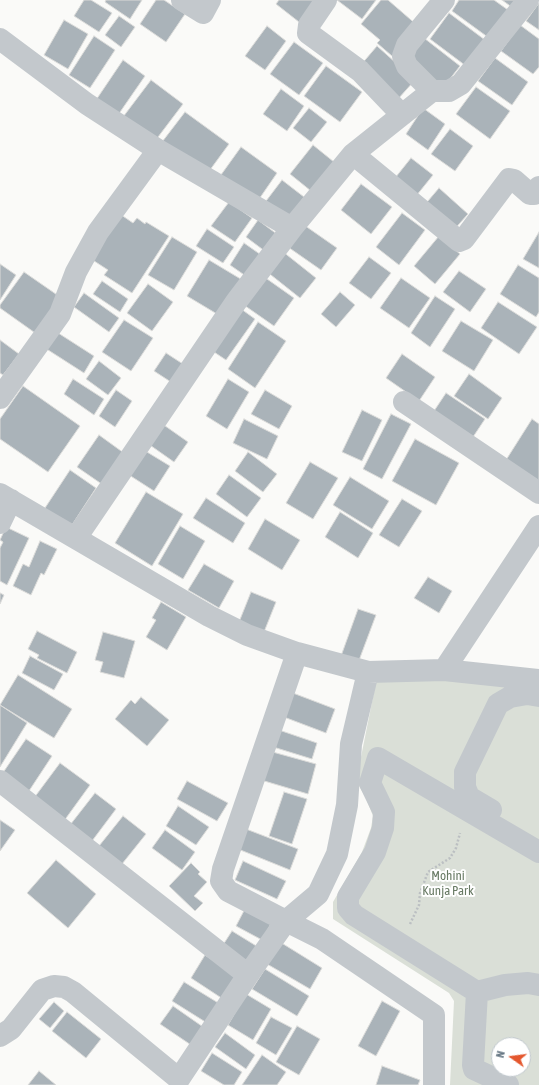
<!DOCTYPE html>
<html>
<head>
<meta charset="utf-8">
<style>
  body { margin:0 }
  #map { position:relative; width:539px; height:1085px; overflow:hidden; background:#fafaf8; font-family:"Asap Condensed",sans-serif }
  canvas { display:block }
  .north { position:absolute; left:491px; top:1037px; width:40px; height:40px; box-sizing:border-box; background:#fff; border:1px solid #c1c8cd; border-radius:50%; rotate:284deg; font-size:11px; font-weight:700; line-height:16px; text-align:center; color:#657683 }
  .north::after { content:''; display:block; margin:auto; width:14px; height:18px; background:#e4572e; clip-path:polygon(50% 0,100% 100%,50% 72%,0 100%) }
</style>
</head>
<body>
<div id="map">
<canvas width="539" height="1085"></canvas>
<div class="north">N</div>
</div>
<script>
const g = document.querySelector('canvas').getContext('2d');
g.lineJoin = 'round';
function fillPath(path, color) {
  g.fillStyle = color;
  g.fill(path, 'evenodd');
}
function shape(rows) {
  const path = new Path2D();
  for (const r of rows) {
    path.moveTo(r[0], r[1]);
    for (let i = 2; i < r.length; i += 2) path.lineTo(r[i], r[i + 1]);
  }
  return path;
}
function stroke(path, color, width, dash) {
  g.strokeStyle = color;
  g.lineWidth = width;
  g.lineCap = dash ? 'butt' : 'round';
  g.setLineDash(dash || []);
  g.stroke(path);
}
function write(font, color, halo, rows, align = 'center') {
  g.font = font + ' "Asap Condensed",sans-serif';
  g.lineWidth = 4;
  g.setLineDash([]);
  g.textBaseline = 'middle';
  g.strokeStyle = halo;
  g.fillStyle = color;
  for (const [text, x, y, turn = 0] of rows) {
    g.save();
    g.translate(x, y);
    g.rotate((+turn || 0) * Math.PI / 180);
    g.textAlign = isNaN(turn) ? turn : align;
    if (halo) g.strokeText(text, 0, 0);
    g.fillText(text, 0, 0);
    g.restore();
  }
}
const green = shape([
  [386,675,539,687,539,1085,450,1085,454,1001,449,993,333,919,333,902,362,852,371,828,373,816,365,796,359,786,357,777,376,682],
  [499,1045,523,1045,523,1069,499,1069]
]);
const building = shape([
  [84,0,91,0,112,13,99,32,74,16,84,0],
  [106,0,142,0,130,19,105,2,106,0],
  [156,0,164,0,185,14,166,42,140,24,156,0],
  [279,0,316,0,299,22,276,4,279,0],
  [337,0,376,0,362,19,337,0],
  [381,0,388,0,418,26,392,56,377,43,380,40,361,24,381,0],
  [459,0,494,0,508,10,489,38,452,11,459,0],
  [502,0,519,0,513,8,502,0],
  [539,3,539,30,526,21,539,3],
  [449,13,485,40,466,66,430,39,449,13],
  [119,16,135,27,121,47,105,35,119,16],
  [64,20,88,34,68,69,44,55,64,20],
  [520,25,539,39,539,67,533,74,501,51,520,25],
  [267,26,286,41,265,70,245,56,267,26],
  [94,36,115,50,90,88,69,75,94,36],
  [424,38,460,66,442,89,407,60,424,38],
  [294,42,323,63,299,95,270,74,294,42],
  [377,46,415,80,398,99,360,66,377,46],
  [495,58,528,82,512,105,478,81,495,58],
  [123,60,145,76,118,115,96,100,123,60],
  [326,66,362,92,340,122,304,96,326,66],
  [151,80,183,104,155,141,123,117,151,80],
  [476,87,510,111,490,139,456,114,476,87],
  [281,89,304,106,287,131,263,114,281,89],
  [309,108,327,122,311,142,293,128,309,108],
  [423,108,445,124,428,150,406,134,423,108],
  [185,112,229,144,207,174,162,142,185,112],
  [450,129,473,146,455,171,431,154,450,129],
  [313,145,334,162,311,191,290,174,313,145],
  [241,147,277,173,255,205,218,179,241,147],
  [411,158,433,175,412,201,391,183,411,158],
  [282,180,304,197,286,222,263,205,282,180],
  [361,184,392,207,371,234,341,210,361,184],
  [439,188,468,214,451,233,422,208,439,188],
  [229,202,252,218,235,242,211,226,229,202],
  [117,212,133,223,137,218,145,224,146,222,169,236,132,293,104,275,108,270,88,257,117,212],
  [402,213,425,230,399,265,376,247,402,213],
  [258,220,282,238,270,255,246,237,258,220],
  [304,225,337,248,321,270,288,247,304,225],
  [207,229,234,247,223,263,196,246,207,229],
  [539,232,539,268,523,259,539,232],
  [439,236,460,254,435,284,414,266,439,236],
  [172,237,197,252,174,290,148,275,172,237],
  [244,243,264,257,250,279,230,265,244,243],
  [282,251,316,278,300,298,266,271,282,251],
  [369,257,391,273,371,299,349,283,369,257],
  [209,260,244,281,222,317,187,296,209,260],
  [0,264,16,275,0,300,0,264],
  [518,265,539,278,539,312,536,317,500,294,518,265],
  [459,271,486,289,470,312,443,292,459,271],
  [24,272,63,299,38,335,0,308,0,305,24,272],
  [260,274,294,298,274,326,241,303,260,274],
  [401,278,430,298,409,328,380,308,401,278],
  [102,281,128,299,120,312,93,294,102,281],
  [148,284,173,302,152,331,127,313,148,284],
  [340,292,355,305,336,327,321,314,340,292],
  [84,293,119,318,109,332,74,307,84,293],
  [435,296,455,309,430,347,411,333,435,296],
  [498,302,537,327,519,354,481,328,498,302],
  [237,306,255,319,226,360,208,348,237,306],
  [124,320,153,338,131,371,102,352,124,320],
  [461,321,493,340,474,371,442,351,461,321],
  [258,322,286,341,255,388,228,369,258,322],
  [55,331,94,356,84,373,45,348,55,331],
  [0,340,19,354,3,375,0,373,0,340],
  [166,353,186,366,174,384,154,371,166,353],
  [402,354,435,377,419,401,386,378,402,354],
  [99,361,121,378,108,395,86,379,99,361],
  [469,374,502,398,488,419,454,396,469,374],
  [73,379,104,399,94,415,64,394,73,379],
  [228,379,249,392,227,429,206,416,228,379],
  [23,386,80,426,48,472,0,439,0,419,23,386],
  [116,390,132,401,115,427,99,416,116,390],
  [265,390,292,406,279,429,251,414,265,390],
  [446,393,485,419,471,440,432,414,446,393],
  [362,410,382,420,362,461,342,452,362,410],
  [391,414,411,424,382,479,363,469,391,414],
  [244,419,278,436,267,459,233,443,244,419],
  [532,419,539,424,539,481,506,460,532,419],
  [161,423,188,442,174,462,147,443,161,423],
  [99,435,128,456,106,487,77,467,99,435],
  [415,439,459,463,436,505,392,481,415,439],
  [142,449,170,466,154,491,126,473,142,449],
  [248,452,277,474,263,492,235,471,248,452],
  [310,462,338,478,313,519,286,503,310,462],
  [70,470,96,488,70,528,43,511,70,470],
  [229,475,261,498,247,517,216,494,229,475],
  [350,477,389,501,372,529,333,505,350,477],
  [146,492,183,514,152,566,115,543,146,492],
  [206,498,245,523,233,543,193,518,206,498],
  [402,499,422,511,399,547,379,535,402,499],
  [340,512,373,533,358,558,325,537,340,512],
  [265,519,300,540,282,570,248,549,265,519],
  [180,526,205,541,183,579,158,564,180,526],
  [6,527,29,538,7,585,0,581,0,548,3,542,0,540,6,527],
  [40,541,57,549,44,575,41,573,31,595,13,586,23,564,29,567,40,541],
  [204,564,234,581,219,608,188,590,204,564],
  [428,577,452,591,439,613,414,598,428,577],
  [251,592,276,602,264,632,239,622,251,592],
  [0,593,4,595,0,604,0,593],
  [161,602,186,617,167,650,146,637,156,620,152,618,161,602],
  [358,609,376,615,358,663,341,656,358,609],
  [37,631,77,652,67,673,37,658,39,655,28,649,37,631],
  [103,632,135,641,124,678,100,672,103,662,95,660,103,632],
  [30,656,63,674,54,690,22,673,30,656],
  [18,675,72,709,54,738,0,705,18,675],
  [285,690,335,709,326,733,276,714,285,690],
  [141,697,169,720,147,746,115,719,131,700,135,704,141,697],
  [0,705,27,723,0,767,0,705],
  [276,729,317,743,312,759,270,746,276,729],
  [26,739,52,756,25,797,0,777,26,739],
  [269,751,316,764,308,794,261,780,269,751],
  [60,763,90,785,61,825,31,802,60,763],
  [187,781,228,803,217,821,177,799,187,781],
  [284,792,307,799,292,844,269,836,284,792],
  [95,793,116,809,92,841,70,825,95,793],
  [178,806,209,827,196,845,166,826,178,806],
  [123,816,146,834,122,864,99,846,123,816],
  [0,820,15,830,0,851,0,820],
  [246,829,298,849,290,870,238,849,246,829],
  [165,830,195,852,182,870,152,848,165,830],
  [56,860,96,894,68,928,27,893,56,860],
  [243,861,286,881,277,899,235,880,243,861],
  [191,863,200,872,198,874,207,882,194,896,203,903,195,911,169,886,191,863],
  [247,905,273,920,262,940,236,926,247,905],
  [232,931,258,947,246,967,219,951,232,931],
  [280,942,322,968,310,989,267,964,280,942],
  [205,955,238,977,226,1001,191,978,205,955],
  [265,969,309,996,297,1016,252,989,265,969],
  [184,982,220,1004,207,1023,172,1001,184,982],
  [246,994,271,1009,253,1040,228,1025,246,994],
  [382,1001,400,1011,376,1056,358,1046,382,1001],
  [54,1002,64,1011,50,1028,39,1019,54,1002],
  [173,1006,206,1029,194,1047,160,1024,173,1006],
  [67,1012,101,1039,86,1058,52,1031,67,1012],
  [271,1017,292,1028,276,1055,256,1043,271,1017],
  [297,1026,320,1039,299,1075,276,1062,297,1026],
  [225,1033,255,1055,246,1069,215,1047,225,1033],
  [212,1053,242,1072,234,1085,224,1085,201,1071,212,1053],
  [262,1055,286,1072,277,1085,242,1085,262,1055],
  [382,1066,420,1080,418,1085,376,1085,382,1066],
  [39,1071,56,1085,28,1085,39,1071]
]);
const path = shape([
  [410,924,419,905,420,893,428,872,450,858,456,848,460,833]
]);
const minor = shape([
  [182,0,203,13,210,0],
  [326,0,309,25,308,33,360,71,402,115],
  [444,0,407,45,403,56,407,66,432,91,449,91,461,84,528,0],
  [0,39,87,104,158,150,292,228,236,302,76,538],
  [353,154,432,91],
  [292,228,353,154,459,241,464,239,509,179,514,180,530,194,534,194,539,187],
  [0,398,60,314,76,272,98,232,158,150],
  [404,402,539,493],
  [0,494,209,616,247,635,297,653,368,672,444,670,539,680],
  [0,523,11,500],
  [297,653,223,869,221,881,228,891,286,921,318,894,337,854,347,805,351,744,368,672],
  [444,670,539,526],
  [0,781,248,975,286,921,322,939,434,1015,434,1085],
  [491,810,469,797,465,787,465,772,498,704,510,697,527,694,539,696],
  [539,852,378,758,370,783,384,812,383,828,375,852,348,897,348,908,354,915,477,992,505,985,528,983,539,985],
  [477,992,473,1065,474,1069,508,1085],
  [0,1036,11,1029,42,990,54,986,64,987,73,992,179,1079,248,975]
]);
const parkNames = [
  ["Mohini",448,876],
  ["Kunja Park",448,891]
];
fillPath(green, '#dadfd7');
fillPath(building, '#aab3b9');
stroke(building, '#dcdcda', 1);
stroke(path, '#bbbfc2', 2.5, [2, 2]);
stroke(minor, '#c3c8cc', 22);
write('13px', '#687a64', '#fff', parkNames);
</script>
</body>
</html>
